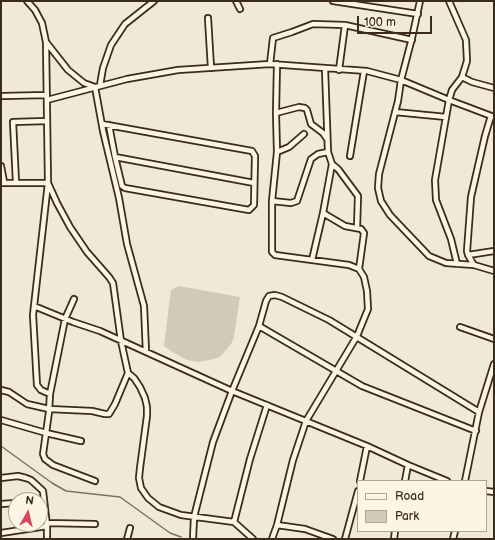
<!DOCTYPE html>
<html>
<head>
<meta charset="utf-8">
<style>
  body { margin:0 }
  #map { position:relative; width:495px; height:540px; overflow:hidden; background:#f0e9d9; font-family:"Balsamiq Sans",sans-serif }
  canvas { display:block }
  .frame { position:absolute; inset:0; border:2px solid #3b2a1e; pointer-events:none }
  .legend { position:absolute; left:357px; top:480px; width:130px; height:52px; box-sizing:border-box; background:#fcf5e5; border:1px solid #afa495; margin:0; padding:5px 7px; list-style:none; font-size:12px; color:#3b2a1e }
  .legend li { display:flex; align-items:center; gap:8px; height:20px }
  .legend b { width:20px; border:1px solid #afa495 }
  .north { position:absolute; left:8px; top:492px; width:40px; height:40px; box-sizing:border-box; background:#fcf5e5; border:1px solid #afa495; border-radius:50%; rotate:8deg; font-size:11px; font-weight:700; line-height:16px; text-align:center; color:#3b2a1e }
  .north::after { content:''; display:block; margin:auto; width:14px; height:18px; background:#d1495b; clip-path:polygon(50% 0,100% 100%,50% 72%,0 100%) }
  .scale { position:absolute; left:357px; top:16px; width:75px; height:18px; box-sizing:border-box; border:2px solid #3b2a1e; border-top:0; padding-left:5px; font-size:12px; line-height:14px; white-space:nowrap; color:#3b2a1e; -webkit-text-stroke:3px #fcf5e5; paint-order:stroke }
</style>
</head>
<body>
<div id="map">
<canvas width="495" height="540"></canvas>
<div class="frame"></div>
<ul class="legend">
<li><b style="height:5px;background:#fcf5e5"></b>Road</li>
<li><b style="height:11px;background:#d2c9ba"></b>Park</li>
</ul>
<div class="north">N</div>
<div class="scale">100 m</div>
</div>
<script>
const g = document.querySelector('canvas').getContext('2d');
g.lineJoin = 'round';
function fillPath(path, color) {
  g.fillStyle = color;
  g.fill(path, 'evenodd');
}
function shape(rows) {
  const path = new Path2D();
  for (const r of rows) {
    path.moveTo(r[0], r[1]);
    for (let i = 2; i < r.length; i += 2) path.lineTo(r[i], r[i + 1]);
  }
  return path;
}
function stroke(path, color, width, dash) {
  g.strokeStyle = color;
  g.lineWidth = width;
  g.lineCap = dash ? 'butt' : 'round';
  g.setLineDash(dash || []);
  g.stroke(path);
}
const green = shape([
  [179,286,240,297,234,337,231,344,220,357,210,360,198,362,187,360,174,353,164,346,171,290]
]);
const stream = shape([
  [1,446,52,483,66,491,120,497,170,533,181,537]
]);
const street = shape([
  [27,1,35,10,42,23,46,42,48,183,33,315,37,385,41,390,50,394],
  [236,1,240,9],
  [333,1,418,14],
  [420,1,412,38,401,80,398,101,379,174,378,188,381,201,390,215,429,256,446,263,474,265,494,271],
  [449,1,466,40,467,61,462,77,452,90,449,100,435,180,436,200,451,239,457,264],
  [208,18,211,68],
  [46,42,68,70,84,83,95,87,103,131,119,198,127,244,144,306,146,352],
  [270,64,273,38,292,32,313,24,345,25,412,40],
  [277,64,276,113,277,152,272,201,272,252,275,255,349,265,359,269],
  [325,69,328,152,332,164,338,169,358,196,357,228],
  [339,70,345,25],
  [462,77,472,82,494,88],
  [100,85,103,68,111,45,125,24,154,1],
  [3,96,47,95],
  [47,100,127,79,178,70,270,64,367,71,401,80,449,100,494,117],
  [395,112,446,117],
  [276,113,299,107,305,108,307,110,311,124,323,133,327,139],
  [102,124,252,151,255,156,254,205,249,210,125,188,122,186,115,157,109,125],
  [277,152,289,147,304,134],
  [350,156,364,71],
  [115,157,254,183],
  [1,166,4,182],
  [16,182,13,122,47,121],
  [1,183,48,183],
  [48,183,57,203,70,227,87,252,109,277,113,283,121,341,128,373,134,378,140,387,145,398,147,407,147,416,140,468,139,478,141,488,148,498,159,507,181,515,234,522],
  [272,201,291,203,297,201,311,159,318,154,328,152],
  [468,255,494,251],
  [312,260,323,213,332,164],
  [474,265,468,255,467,251,471,197,485,136,491,116],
  [74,299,65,319,50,394,49,412,43,454,45,459,53,465,95,481],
  [34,306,73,322,100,331,232,391,367,446,408,465,447,481],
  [259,326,362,386,476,431],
  [460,327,494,339],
  [1,390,9,392,27,404,49,409,92,411,105,414,109,414,115,404,128,373],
  [1,420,46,433,81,441],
  [1,478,18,476,26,478,31,480,43,491,47,526,47,539],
  [360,481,367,446],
  [405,481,408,465],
  [465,481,479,412,494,364],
  [486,491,494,492],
  [1,504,16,503],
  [47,523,95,524],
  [277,525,305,529,333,539],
  [1,533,47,526],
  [127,539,130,528],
  [193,539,194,517,213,442,232,391,259,326,266,301,269,296,275,295,282,297,329,320,479,412],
  [253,539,234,522,250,459,267,405],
  [272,539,277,525,293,460,306,421,357,336,368,309,367,291,364,277,359,269,364,233,361,229,345,226,323,213],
  [345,539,358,491],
  [394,539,395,531],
  [453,539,455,531]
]);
fillPath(green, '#d2c9ba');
stroke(stream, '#7e7163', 1.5);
stroke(street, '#3b2a1e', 8);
stroke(street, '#fcf5e5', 4.5);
</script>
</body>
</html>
